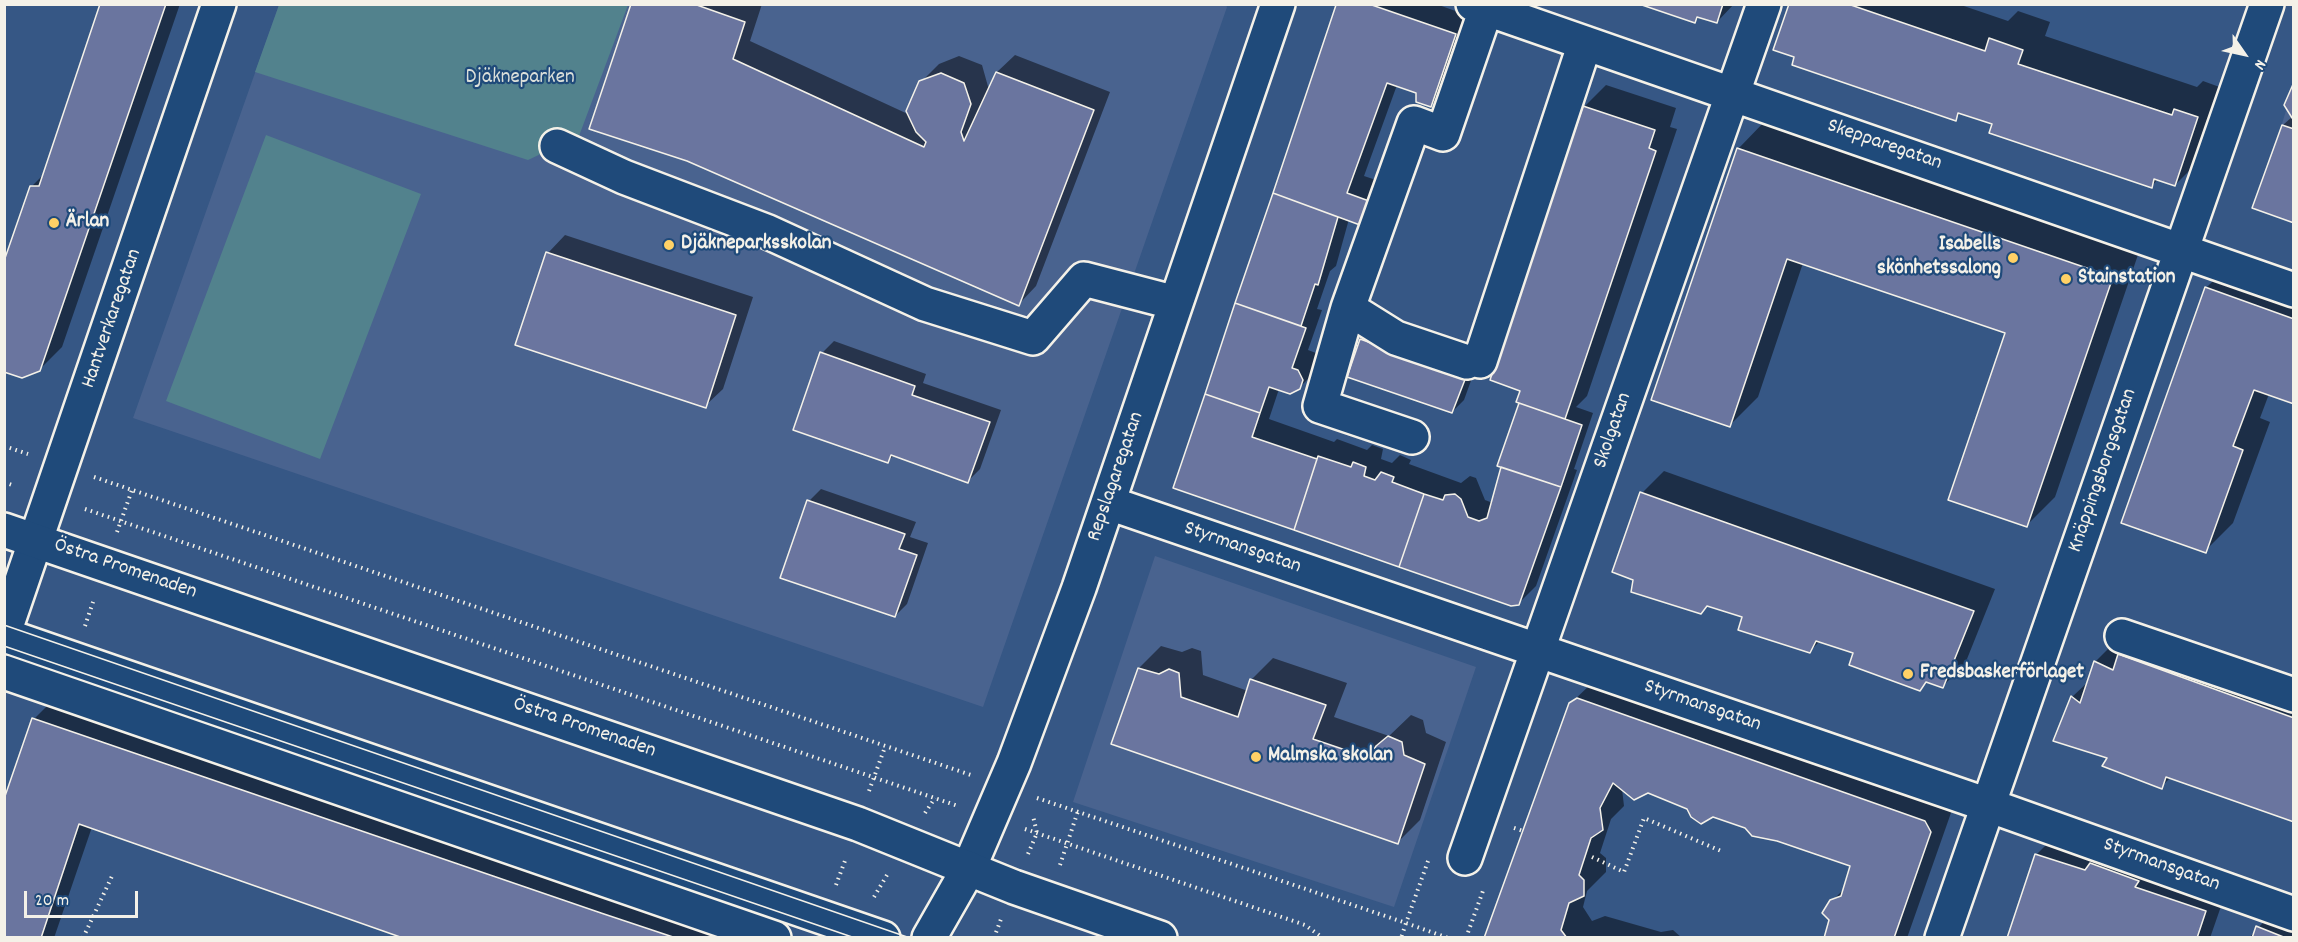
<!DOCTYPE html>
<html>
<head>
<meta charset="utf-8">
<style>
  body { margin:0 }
  #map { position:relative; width:2298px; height:942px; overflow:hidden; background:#365785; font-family:Dekko,sans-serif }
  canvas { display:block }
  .frame { position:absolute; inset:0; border:6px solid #f4f1e8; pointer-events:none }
  .north { position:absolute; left:2214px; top:24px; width:60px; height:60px; -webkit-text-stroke:4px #1f4a7a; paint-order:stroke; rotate:124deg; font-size:16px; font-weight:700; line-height:24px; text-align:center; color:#f4f1e8 }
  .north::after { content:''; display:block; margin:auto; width:21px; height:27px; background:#f4f1e8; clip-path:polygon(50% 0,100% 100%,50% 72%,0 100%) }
  .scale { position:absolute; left:24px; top:891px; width:114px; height:27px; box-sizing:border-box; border:3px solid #f4f1e8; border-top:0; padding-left:8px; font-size:18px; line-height:21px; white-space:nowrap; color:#f4f1e8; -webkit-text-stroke:4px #1f4a7a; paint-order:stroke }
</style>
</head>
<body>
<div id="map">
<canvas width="2298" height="942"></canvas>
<div class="frame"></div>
<div class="north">N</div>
<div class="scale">20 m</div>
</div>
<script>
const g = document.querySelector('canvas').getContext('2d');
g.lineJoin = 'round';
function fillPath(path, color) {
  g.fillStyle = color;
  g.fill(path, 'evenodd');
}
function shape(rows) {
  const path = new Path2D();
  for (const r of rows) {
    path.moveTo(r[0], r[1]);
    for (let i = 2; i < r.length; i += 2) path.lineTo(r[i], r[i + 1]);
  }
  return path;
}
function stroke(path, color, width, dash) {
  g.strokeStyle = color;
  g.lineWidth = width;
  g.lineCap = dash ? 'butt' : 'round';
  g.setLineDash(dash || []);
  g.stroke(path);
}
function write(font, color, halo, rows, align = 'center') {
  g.font = font + ' Dekko,sans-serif';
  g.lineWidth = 4.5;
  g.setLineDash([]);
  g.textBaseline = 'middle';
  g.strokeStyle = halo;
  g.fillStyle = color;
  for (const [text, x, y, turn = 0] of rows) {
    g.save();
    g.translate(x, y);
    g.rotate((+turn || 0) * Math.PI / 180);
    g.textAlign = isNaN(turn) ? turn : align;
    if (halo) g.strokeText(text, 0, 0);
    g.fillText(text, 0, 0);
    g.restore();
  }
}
const built = shape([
  [1225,4,1227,7,983,707,133,418,279,5],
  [2293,88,2293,129,2281,127],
  [1155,556,1476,667,1394,907,1073,802]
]);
const green = shape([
  [279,5,628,5,579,136,528,160,255,72],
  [266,135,421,194,320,459,166,401]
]);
const shadow = shape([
  [101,4,180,4,62,347,39,370,31,187,44,174],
  [632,4,762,4,750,41,910,115,921,82,939,64,959,56,982,65,989,90,997,72,1015,55,1110,92,1036,286,1019,304],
  [1339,4,1436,4,1472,17,1449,88,1431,105,1418,92,1397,85,1364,176,1385,183,1378,206,1360,223,1349,219,1336,266,1330,271,1317,309,1322,310,1308,350,1316,353,1320,361,1317,370,1299,388,1279,389,1269,419,1334,442,1337,439,1367,450,1372,445,1383,449,1381,459,1392,463,1400,455,1411,460,1409,464,1461,483,1470,476,1476,478,1485,500,1493,503,1520,404,1584,107,1606,85,1676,108,1670,127,1677,129,1587,396,1576,407,1593,413,1574,469,1577,470,1536,586,1518,604,1511,605,1175,487],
  [1644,4,1734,4,1717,22,1700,16,1694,22],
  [1790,4,1958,4,2008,21,2018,11,2050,22,2045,36,2197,87,2203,81,2225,89,2203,157,2175,185,2158,179,2152,186,1994,123,1962,112,1955,119,1796,56],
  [2294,86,2294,221,2254,207,2283,125,2293,116],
  [1766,120,2140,249,2055,497,2027,525,2007,333,1803,263,1758,397,1730,425,1738,149],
  [565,235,753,297,723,389,705,406,548,253],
  [2234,260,2294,281,2294,403,2269,394,2260,418,2270,422,2233,523,2205,551,2206,288],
  [1373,328,1477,364,1464,400,1452,412,1361,340],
  [834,341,926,374,923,383,1001,410,980,469,968,481,894,455,888,461,822,353],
  [1664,471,1995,589,1965,664,1943,686,1928,681,1920,689,1855,652,1820,641,1810,651,1744,616,1709,605,1701,612,1642,493],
  [821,489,916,522,910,537,928,543,907,604,895,616,809,501],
  [2117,640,2294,689,2294,820,2171,777,2161,787,2110,757,2072,697,2089,681,2095,662],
  [1161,646,1182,652,1192,648,1201,651,1203,675,1248,691,1251,680,1273,658,1347,683,1334,717,1389,736,1411,715,1423,720,1426,733,1446,742,1420,820,1398,842,1113,743,1139,668],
  [1593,682,1952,810,1907,938,1826,938,1832,901,1845,888,1852,865,1648,792,1622,789,1624,806,1611,819,1600,853,1606,858,1606,872,1587,891,1583,907,1592,921,1605,916,1661,932,1673,930,1682,938,1486,938,1570,704],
  [56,697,765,938,408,938,92,827,54,938,4,938,34,719],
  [2058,833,2227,889,2210,938,2008,938,2036,855],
  [2279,905,2294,910,2294,938,2249,938]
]);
const building = shape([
  [100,4,166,4,40,371,22,378,4,372,4,261,30,186,39,186,100,4],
  [631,4,694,4,745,22,733,59,924,147,926,142,916,132,906,111,919,81,941,73,964,83,971,104,961,132,964,141,996,72,1094,110,1019,306,687,161,589,129,631,4],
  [1369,4,1456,34,1431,107,1416,102,1416,93,1387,83,1347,193,1369,201,1360,225,1273,193,1336,5,1369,4],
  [1639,4,1723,4,1717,23,1697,17,1695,23,1639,4],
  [1789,4,1848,4,1985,51,1989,38,2023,50,2018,64,2172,115,2174,109,2198,117,2175,186,2154,179,2152,188,1989,133,1992,124,1958,113,1956,121,1792,65,1794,57,1773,50,1789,4],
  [2294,82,2294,121,2284,105,2294,82],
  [1583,106,1655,130,1649,148,1656,151,1565,419,1516,402,1520,391,1490,380,1583,106],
  [2282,125,2294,129,2294,223,2252,208,2282,125],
  [1737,148,2113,277,2027,527,1948,500,2005,333,1787,259,1730,427,1651,400,1737,148],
  [1273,193,1338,217,1318,285,1315,284,1301,326,1235,303,1273,193],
  [546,252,736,315,706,408,515,345,546,252],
  [2205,287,2294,319,2294,404,2254,390,2233,446,2243,450,2206,553,2121,523,2205,287],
  [1235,303,1306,328,1292,368,1298,370,1303,380,1300,389,1290,394,1269,387,1260,413,1205,394,1235,303],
  [1360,339,1466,377,1452,413,1347,377,1360,339],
  [820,352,915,386,912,395,990,422,968,483,891,455,888,463,793,430,820,352],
  [1205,394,1260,413,1252,437,1317,459,1294,530,1173,488,1205,394],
  [1519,403,1582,425,1561,487,1497,466,1519,403],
  [1318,456,1351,467,1353,462,1366,467,1364,476,1375,480,1381,472,1394,477,1392,482,1424,494,1399,567,1294,530,1318,456],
  [1501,467,1561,487,1519,605,1511,606,1399,567,1424,494,1443,500,1445,495,1455,494,1461,499,1468,517,1479,521,1487,518,1501,467],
  [1640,492,1974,611,1943,688,1926,682,1920,691,1849,665,1853,653,1816,641,1810,653,1738,630,1742,617,1707,606,1701,614,1631,592,1633,580,1612,572,1640,492],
  [807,500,905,534,899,549,917,555,895,617,780,578,807,500],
  [2118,654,2294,718,2294,822,2166,777,2162,789,2102,766,2107,758,2053,741,2071,696,2080,703,2094,661,2113,670,2118,654],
  [1138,668,1159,674,1169,669,1179,673,1181,697,1238,717,1250,679,1326,705,1313,739,1369,758,1376,746,1388,736,1402,742,1404,755,1425,764,1398,844,1111,744,1138,668],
  [1577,698,1925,821,1931,832,1894,938,1824,938,1829,920,1822,913,1830,900,1841,896,1850,866,1777,841,1752,836,1745,828,1713,817,1701,824,1691,817,1687,809,1648,793,1634,800,1613,783,1600,808,1603,830,1591,838,1579,875,1584,880,1584,896,1569,903,1561,930,1567,938,1484,938,1569,703,1577,698],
  [32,718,601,913,676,938,403,938,79,824,41,938,4,938,4,799,32,718],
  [2035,854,2085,870,2090,863,2139,881,2135,887,2206,911,2197,938,2007,938,2035,854],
  [2256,926,2286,938,2252,938,2256,926]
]);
const path = shape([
  [4,446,28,454],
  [94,477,971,775],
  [4,482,15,486],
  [85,509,958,806],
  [117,532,132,490],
  [85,626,94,599],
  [869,791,885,747],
  [1037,798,1406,923,1401,938],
  [925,813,935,798],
  [1514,828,1523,831],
  [1025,829,1305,925,1323,938],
  [1028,854,1037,833,1033,816],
  [1592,857,1624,872,1644,818,1721,851],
  [1428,861,1406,923,1448,938],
  [1060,865,1078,811],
  [836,885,846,858],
  [874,897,887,875],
  [83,938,113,874],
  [994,938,1001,919],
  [1466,938,1484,888]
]);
const minor = shape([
  [1473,4,2294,290],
  [557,146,624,177,768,232,925,304,1033,338,1084,279,1176,303],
  [1348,308,1320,406,1412,437],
  [1480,361,1585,43],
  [1467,362,1396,338,1348,308,1414,123,1443,134,1486,9],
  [1109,503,1988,805,2294,914],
  [4,633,219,4],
  [4,635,883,938],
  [2122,636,2294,695],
  [1465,858,1764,4],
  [969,868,1014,763,1079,588,1278,4],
  [1942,938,2267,4]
]);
const major = shape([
  [4,530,858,824,1014,887,1160,938],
  [4,672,774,938],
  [929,938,969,868]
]);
const tram = shape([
  [4,625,910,938],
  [4,646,855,938]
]);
const markers = [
  [54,223,6,"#ffd166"],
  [669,245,6,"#ffd166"],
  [2013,258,6,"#ffd166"],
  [2066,279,6,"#ffd166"],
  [1908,674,6,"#ffd166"],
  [1256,757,6,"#ffd166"]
];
const parkNames = [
  ["Djäkneparken",520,79]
];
const streetNames = [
  ["Skepparegatan",1884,146,19],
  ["Hantverkaregatan",113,319,-71],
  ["Skolgatan",1614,431,-71],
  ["Knäppingsborgsgatan",2104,471,-71],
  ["Repslagaregatan",1117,477,-71],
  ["Styrmansgatan",1242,549,19],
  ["Östra Promenaden",125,570,19],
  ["Styrmansgatan",1702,707,19],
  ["Östra Promenaden",584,729,19],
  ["Styrmansgatan",2161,866,20]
];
const poiNames = [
  ["Ärlan",66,223],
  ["Djäkneparksskolan",681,245],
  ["Isabells",2001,246,"right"],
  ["skönhetssalong",2001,270,"right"],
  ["Stainstation",2078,279],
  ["Fredsbaskerförlaget",1920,674],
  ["Malmska skolan",1268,757]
];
fillPath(built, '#49638f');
fillPath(green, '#52828d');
fillPath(shadow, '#0007');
fillPath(building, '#6a759f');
stroke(building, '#f4f1e8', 1.5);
stroke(minor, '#f4f1e8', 38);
stroke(major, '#f4f1e8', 38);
stroke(path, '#f4f1e8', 4, [1.5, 4.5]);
stroke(minor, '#1f4a7a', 33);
stroke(major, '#1f4a7a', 33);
stroke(tram, '#f4f1e8', 1.5);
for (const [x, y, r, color] of markers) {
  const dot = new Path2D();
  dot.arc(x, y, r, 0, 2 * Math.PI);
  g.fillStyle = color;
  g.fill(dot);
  stroke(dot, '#1f4a7a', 2);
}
write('21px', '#dce0da', '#1f4a7a', parkNames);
write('21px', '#f4f1e8', '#1f4a7a', streetNames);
write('bold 21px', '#f4f1e8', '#1f4a7a', poiNames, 'left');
</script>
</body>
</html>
